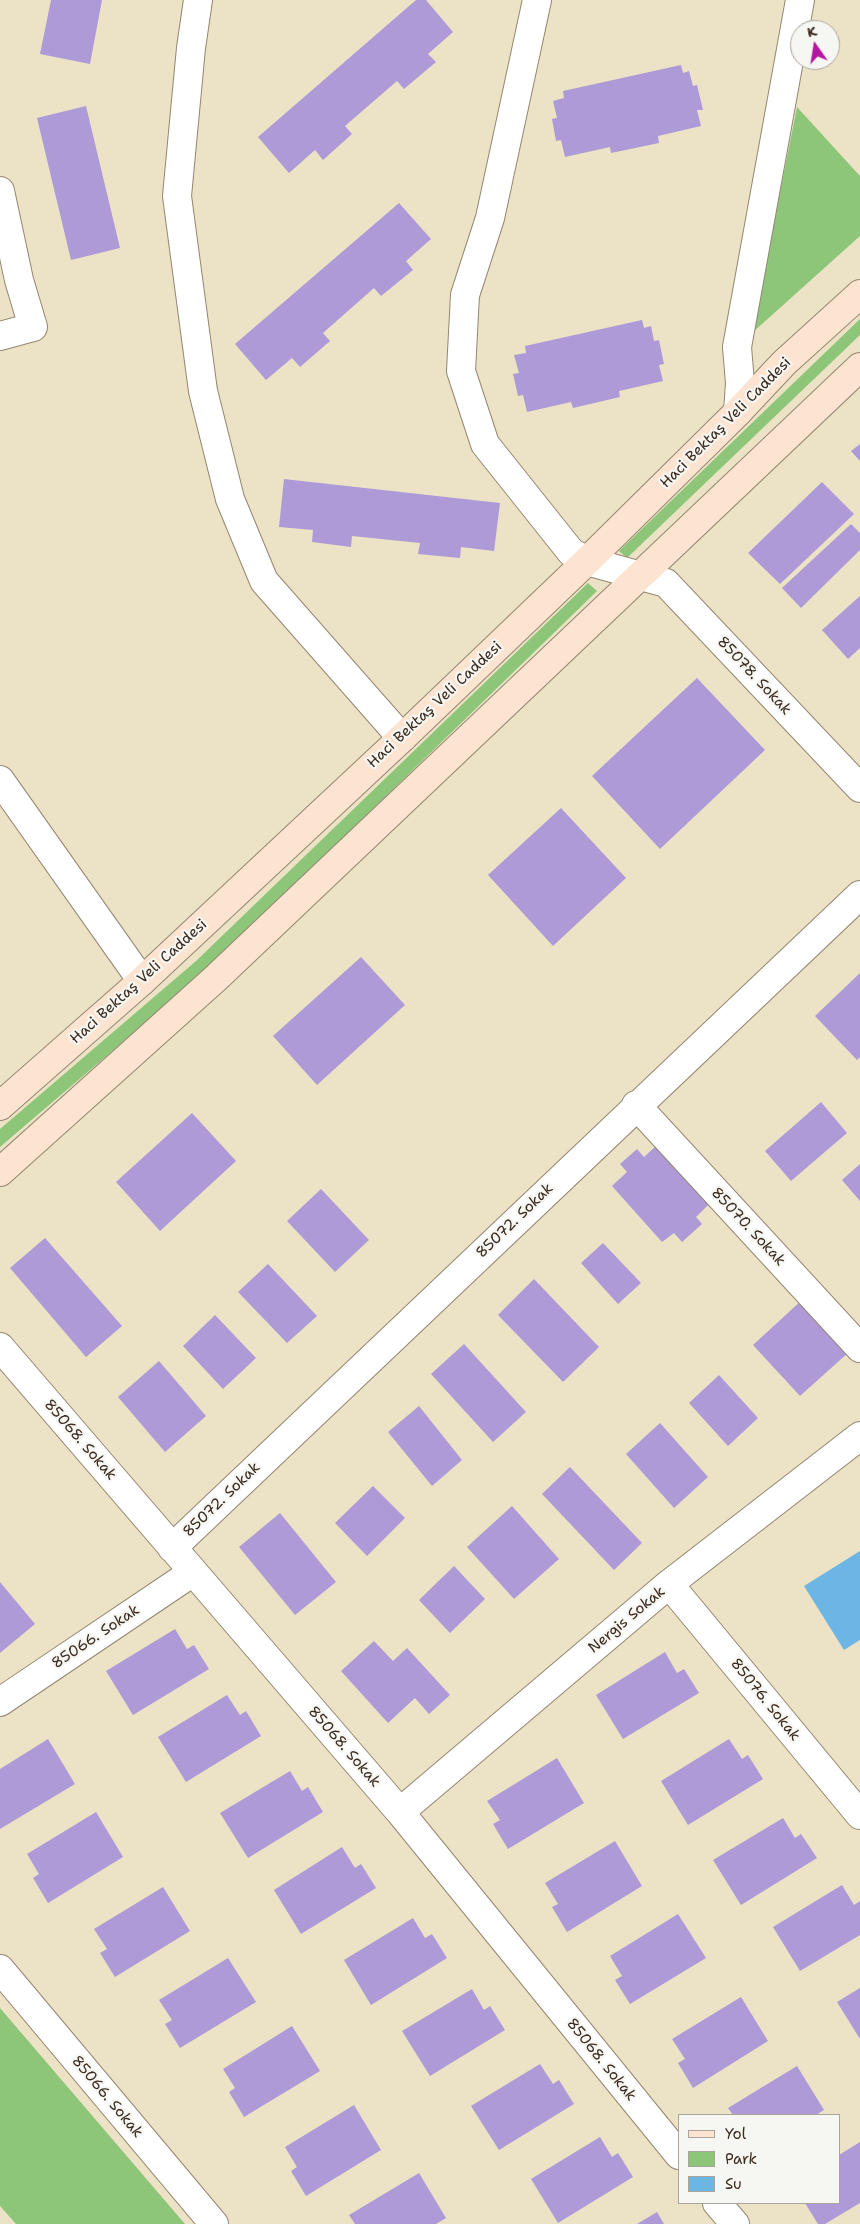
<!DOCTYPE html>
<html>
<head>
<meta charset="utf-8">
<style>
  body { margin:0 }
  #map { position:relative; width:860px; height:2224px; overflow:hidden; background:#ece3c6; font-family:"Shantell Sans",sans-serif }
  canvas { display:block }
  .legend { position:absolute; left:678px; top:2114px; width:162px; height:90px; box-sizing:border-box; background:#f6f6f2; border:1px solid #aba49d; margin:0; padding:6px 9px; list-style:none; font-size:15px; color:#3b2a1e }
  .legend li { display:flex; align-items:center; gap:10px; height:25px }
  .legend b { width:25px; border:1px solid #aba49d }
  .north { position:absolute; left:790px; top:20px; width:50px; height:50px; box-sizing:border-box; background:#f6f6f2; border:1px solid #aba49d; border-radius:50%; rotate:347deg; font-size:14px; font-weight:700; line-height:20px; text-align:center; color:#3b2a1e }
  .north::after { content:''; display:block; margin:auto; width:18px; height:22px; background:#b5179e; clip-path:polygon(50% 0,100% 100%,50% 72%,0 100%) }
</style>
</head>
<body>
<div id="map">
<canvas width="860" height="2224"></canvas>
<ul class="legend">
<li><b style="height:6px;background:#fde4d0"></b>Yol</li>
<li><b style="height:14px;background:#8ec679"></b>Park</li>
<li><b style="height:14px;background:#6bb6e4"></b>Su</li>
</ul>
<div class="north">K</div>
</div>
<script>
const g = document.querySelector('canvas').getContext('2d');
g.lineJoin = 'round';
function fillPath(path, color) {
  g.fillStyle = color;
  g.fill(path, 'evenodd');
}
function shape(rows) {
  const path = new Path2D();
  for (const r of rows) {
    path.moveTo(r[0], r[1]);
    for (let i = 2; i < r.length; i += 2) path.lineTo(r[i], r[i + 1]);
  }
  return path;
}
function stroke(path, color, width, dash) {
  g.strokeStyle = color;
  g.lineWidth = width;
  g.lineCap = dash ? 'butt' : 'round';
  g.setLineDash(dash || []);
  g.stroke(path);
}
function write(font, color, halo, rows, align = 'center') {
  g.font = font + ' "Shantell Sans",sans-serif';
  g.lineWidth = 4.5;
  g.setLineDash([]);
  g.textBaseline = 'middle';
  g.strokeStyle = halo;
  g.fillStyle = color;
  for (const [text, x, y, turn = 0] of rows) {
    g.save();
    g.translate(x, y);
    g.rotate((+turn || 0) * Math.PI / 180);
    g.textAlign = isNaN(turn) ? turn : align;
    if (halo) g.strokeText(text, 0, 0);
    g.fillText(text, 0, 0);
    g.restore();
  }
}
const green = shape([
  [797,107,860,176,860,236,752,333],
  [860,319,860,335,627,558,619,551],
  [588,583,597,591,207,970,0,1147,0,1129,196,961],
  [0,2008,185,2224,16,2224,0,2206]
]);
const water = shape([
  [860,1551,860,1640,844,1650,804,1586]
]);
const building = shape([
  [51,0,102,0,90,64,40,54],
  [416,0,426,0,453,32,428,54,436,62,404,89,397,81,345,126,352,134,323,160,315,150,289,173,258,137],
  [681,65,683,73,689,71,693,86,697,85,703,110,697,110,701,126,658,136,659,143,611,153,610,147,565,157,561,140,556,141,552,119,557,118,553,101,564,98,563,91],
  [86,106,120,248,71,260,37,118],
  [399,203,431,239,406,261,413,270,381,296,374,288,323,333,330,341,300,367,292,358,266,380,235,344],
  [642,320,644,328,651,326,654,341,659,340,664,364,659,365,663,381,619,391,620,397,573,408,571,402,527,412,523,395,518,396,513,374,519,373,514,355,526,353,525,346],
  [860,444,860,461,851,451],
  [284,479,500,503,494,551,461,547,460,558,418,554,420,543,352,536,351,547,312,542,313,530,279,527],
  [822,482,854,514,780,584,748,553],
  [851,524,860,533,860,550,801,608,782,588],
  [860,596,860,648,848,659,822,630],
  [697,678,765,750,660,849,592,776],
  [561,808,626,878,553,946,488,875],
  [361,957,405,1005,317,1085,273,1036],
  [860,973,860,1057,857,1060,815,1016],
  [821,1102,847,1133,791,1181,765,1151],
  [192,1113,236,1161,160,1231,116,1182],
  [656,1146,708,1205,696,1217,702,1224,682,1242,674,1233,662,1242,612,1186,627,1172,620,1164,637,1149,644,1157],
  [860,1164,860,1201,842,1180],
  [321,1189,369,1240,335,1272,287,1221],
  [45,1238,122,1326,86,1357,10,1268],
  [603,1243,641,1283,618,1304,581,1263],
  [268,1264,317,1316,287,1343,238,1292],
  [534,1279,599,1347,563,1382,498,1315],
  [802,1300,849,1352,800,1396,753,1345],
  [215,1315,256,1358,223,1389,183,1346],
  [464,1344,526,1412,493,1442,431,1374],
  [159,1361,206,1416,165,1452,118,1397],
  [719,1375,758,1418,728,1446,689,1403],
  [419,1406,462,1460,432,1486,388,1432],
  [660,1423,708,1477,674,1508,626,1454],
  [570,1467,642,1543,614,1570,542,1494],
  [373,1486,405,1518,367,1556,335,1523],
  [512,1506,559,1559,514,1599,467,1547],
  [280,1513,336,1582,295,1615,239,1547],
  [454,1566,485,1599,450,1633,419,1600],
  [0,1582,35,1624,0,1653],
  [175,1629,187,1649,194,1645,209,1669,133,1715,106,1671],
  [374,1641,393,1661,407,1648,450,1695,429,1714,415,1698,388,1723,341,1671],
  [665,1652,677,1673,684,1669,699,1693,623,1739,596,1695],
  [227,1695,240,1715,246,1711,261,1736,186,1782,158,1737],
  [48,1739,75,1784,0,1829,0,1769],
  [729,1739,742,1759,748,1755,763,1779,688,1825,661,1781],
  [557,1758,584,1803,508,1849,493,1824,500,1820,487,1801],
  [290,1771,302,1791,308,1787,323,1812,248,1858,220,1813],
  [96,1812,123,1857,48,1903,33,1878,39,1874,27,1854],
  [783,1818,795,1838,801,1834,817,1858,741,1905,713,1860],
  [615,1841,642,1886,567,1932,552,1907,558,1904,545,1883],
  [342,1847,355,1868,361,1864,376,1888,301,1934,274,1890],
  [842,1885,854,1905,860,1901,860,1935,800,1971,773,1927],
  [163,1887,190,1931,115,1977,100,1953,107,1949,94,1929],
  [678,1914,706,1958,630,2004,615,1980,622,1976,610,1956],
  [413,1918,425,1938,432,1934,447,1958,371,2005,344,1960],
  [228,1958,256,2002,180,2048,165,2024,172,2020,159,2000],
  [860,1988,860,2039,837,2002],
  [472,1989,484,2010,490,2006,505,2030,430,2076,402,2031],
  [741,1997,768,2041,693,2088,678,2063,685,2059,672,2039],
  [292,2026,320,2071,244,2117,229,2092,235,2088,223,2069],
  [540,2064,553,2084,559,2080,574,2104,499,2150,471,2106],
  [797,2066,824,2110,816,2115,733,2115,728,2108],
  [354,2105,381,2150,306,2196,291,2171,297,2167,285,2147],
  [600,2137,612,2157,618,2153,633,2177,558,2223,531,2179],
  [860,2142,860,2203,825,2224,818,2224,805,2203,839,2203,839,2155],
  [419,2173,446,2218,436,2224,355,2224,349,2215],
  [657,2212,664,2224,637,2224]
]);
const minor = shape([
  [198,0,191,48,177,196,203,391,230,499,264,581,402,738],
  [537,0,490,218,465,295,461,371,485,444,571,552,587,561,666,583,860,788],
  [0,191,19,280,33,327,0,336],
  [738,412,740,383,737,347,800,0],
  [0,780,142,981],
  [636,1105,860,1348],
  [0,1347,400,1812,679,2155],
  [172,1548,860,895],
  [669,1584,860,1815],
  [0,1702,193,1572],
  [400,1812,669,1584,860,1436],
  [0,1969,214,2224],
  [717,2203,735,2224]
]);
const secondary = shape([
  [0,1106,142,981,402,738,587,561,738,412,784,363,860,294],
  [0,1172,216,978,860,367]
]);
const streetNames = [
  ["Haci Bektaş Veli Caddesi",726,423,-45],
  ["85078. Sokak",754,676,47],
  ["Haci Bektaş Veli Caddesi",435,705,-43],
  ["Haci Bektaş Veli Caddesi",139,982,-42],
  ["85072. Sokak",515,1221,-44],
  ["85070. Sokak",748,1227,47],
  ["85068. Sokak",80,1440,49],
  ["85072. Sokak",222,1500,-44],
  ["Nergis Sokak",627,1620,-40],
  ["85066. Sokak",96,1637,-34],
  ["85076. Sokak",765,1700,51],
  ["85068. Sokak",344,1747,49],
  ["85068. Sokak",601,2060,51],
  ["85066. Sokak",107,2097,50]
];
fillPath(green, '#8ec679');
fillPath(water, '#6bb6e4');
fillPath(building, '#ad9ad6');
stroke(minor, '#948672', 30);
stroke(secondary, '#948672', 30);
stroke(minor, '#fff', 28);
stroke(secondary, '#fde4d0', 28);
write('15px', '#3b2a1e', '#f6f6f2', streetNames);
</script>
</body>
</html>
